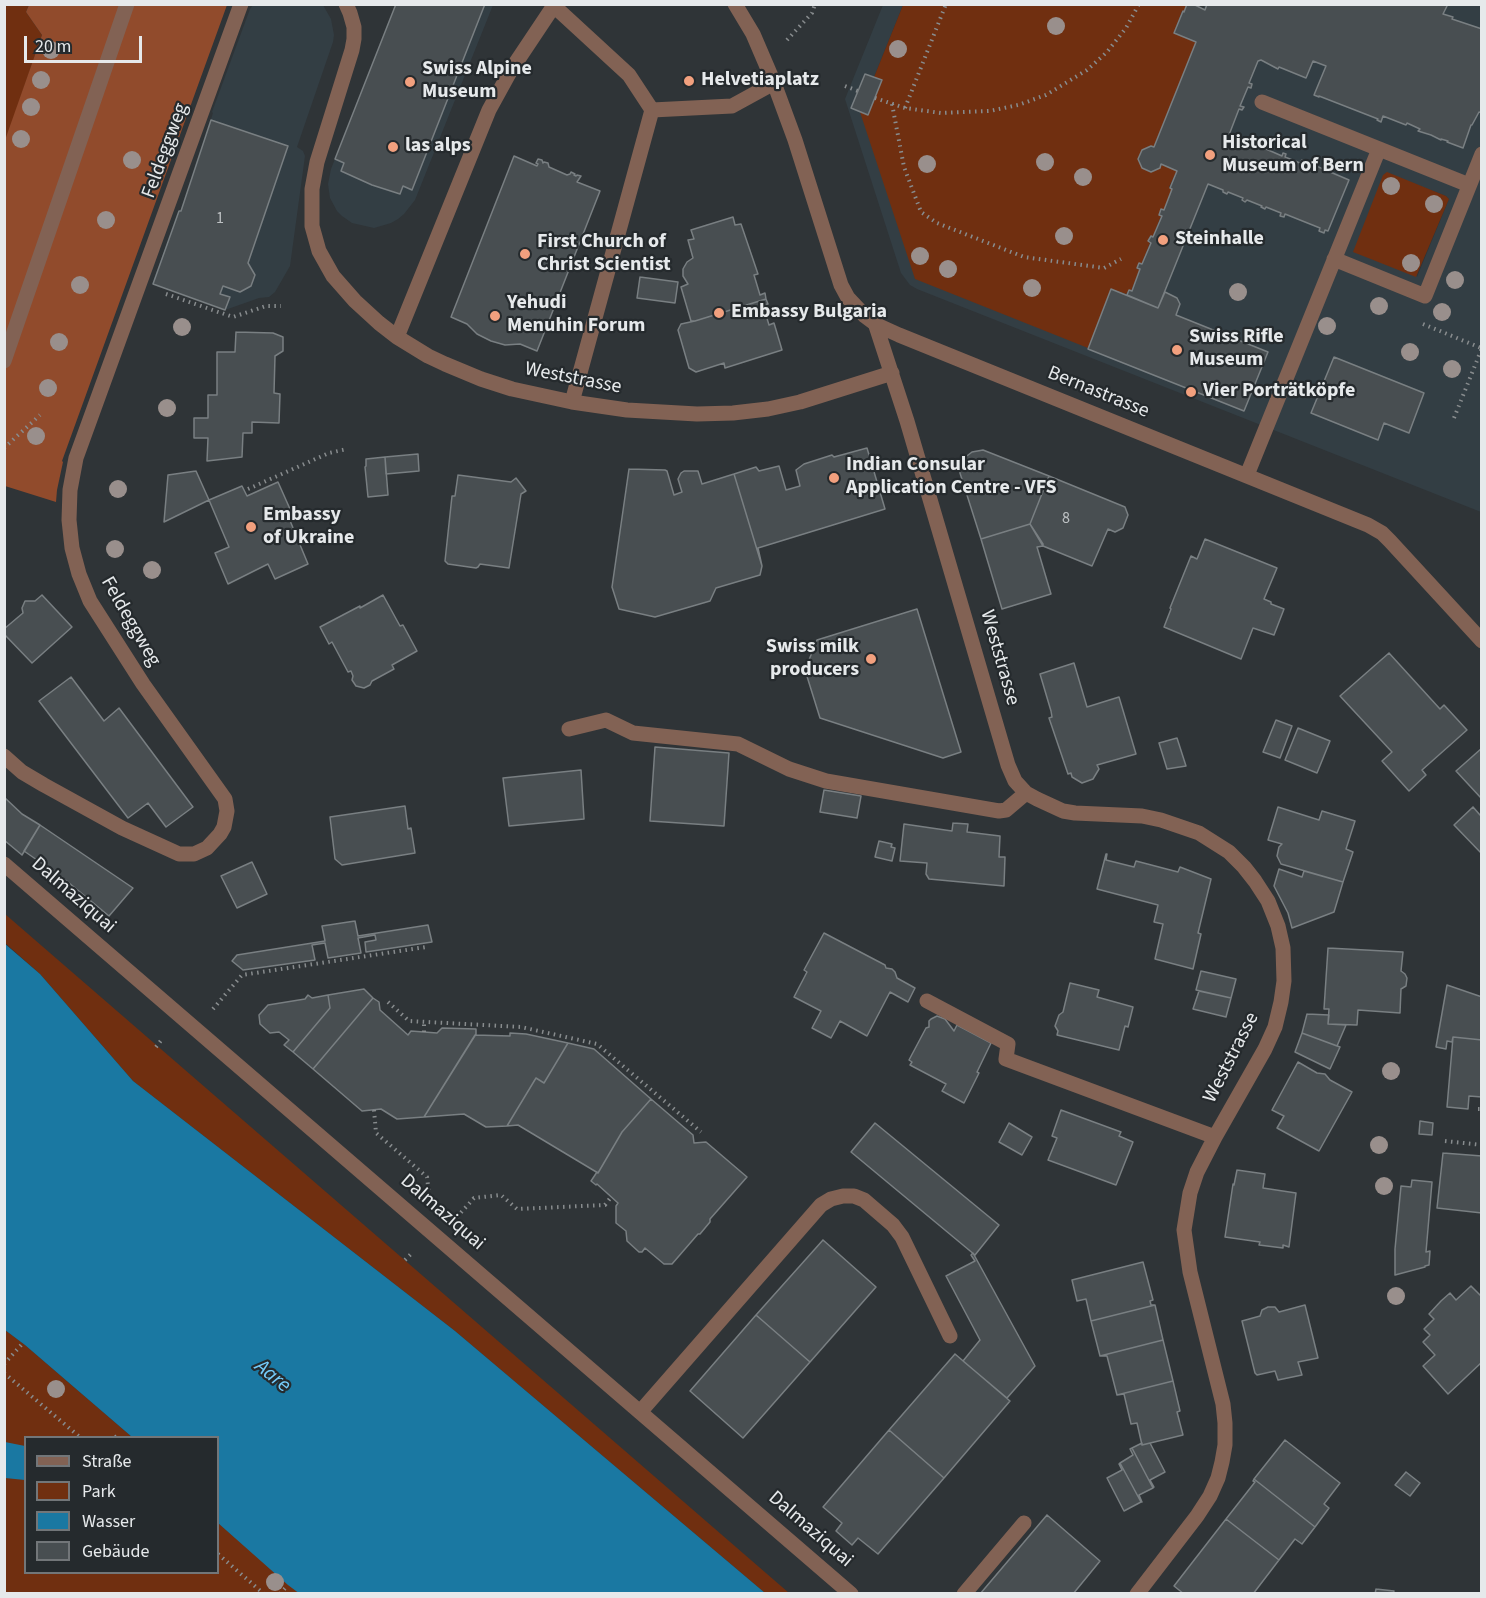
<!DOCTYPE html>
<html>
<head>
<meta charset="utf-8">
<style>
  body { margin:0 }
  #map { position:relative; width:1486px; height:1598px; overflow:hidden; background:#2f3437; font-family:"Source Sans 3",sans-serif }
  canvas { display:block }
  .frame { position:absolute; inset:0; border:6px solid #e6e9eb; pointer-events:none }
  .legend { position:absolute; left:24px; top:1436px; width:195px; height:138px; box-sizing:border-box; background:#252a2d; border:2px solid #727679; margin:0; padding:8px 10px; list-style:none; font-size:18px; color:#e6e9eb }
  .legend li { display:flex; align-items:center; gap:12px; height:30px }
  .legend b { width:30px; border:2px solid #727679 }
  .scale { position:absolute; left:24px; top:36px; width:118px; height:27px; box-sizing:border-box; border:3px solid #e6e9eb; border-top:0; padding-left:8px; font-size:18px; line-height:21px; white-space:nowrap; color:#e6e9eb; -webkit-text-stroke:4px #252a2d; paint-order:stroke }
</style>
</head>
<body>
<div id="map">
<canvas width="1486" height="1598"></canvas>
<div class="frame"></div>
<ul class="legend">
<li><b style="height:8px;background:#826254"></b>Straße</li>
<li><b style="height:16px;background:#702f10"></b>Park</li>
<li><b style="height:16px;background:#1a78a2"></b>Wasser</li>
<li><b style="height:16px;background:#484e51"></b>Gebäude</li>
</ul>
<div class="scale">20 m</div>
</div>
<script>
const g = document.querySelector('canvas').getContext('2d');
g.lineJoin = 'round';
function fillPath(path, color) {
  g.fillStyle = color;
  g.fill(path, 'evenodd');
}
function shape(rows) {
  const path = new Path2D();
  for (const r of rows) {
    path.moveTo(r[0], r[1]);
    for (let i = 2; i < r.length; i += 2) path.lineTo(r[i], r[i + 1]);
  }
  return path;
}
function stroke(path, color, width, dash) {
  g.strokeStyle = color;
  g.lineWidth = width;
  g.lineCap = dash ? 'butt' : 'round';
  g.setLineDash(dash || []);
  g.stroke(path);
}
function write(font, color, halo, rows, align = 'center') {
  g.font = font + ' "Source Sans 3",sans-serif';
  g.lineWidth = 4.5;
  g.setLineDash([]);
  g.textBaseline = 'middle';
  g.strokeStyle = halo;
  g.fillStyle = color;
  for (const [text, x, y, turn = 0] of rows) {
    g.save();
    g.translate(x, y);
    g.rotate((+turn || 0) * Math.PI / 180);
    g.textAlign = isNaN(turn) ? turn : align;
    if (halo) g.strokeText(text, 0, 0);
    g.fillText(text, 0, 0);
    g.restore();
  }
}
const built = shape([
  [1205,4,1481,5,1481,512,917,289,910,285,901,273,845,99,883,5,903,5,860,112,1111,289,1137,269,1140,262,1142,263,1150,236,1153,236,1161,217,1158,215,1172,189,1169,188,1176,171,1160,168,1151,172,1142,168,1138,159,1142,150,1151,146,1154,147,1195,42,1174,33,1182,11,1184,11,1187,5,1194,5,1203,9],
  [1385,173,1446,196,1449,199,1417,277],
  [253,5,323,5,331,19,334,35,333,42,297,147,303,151,305,156,290,266,275,292,269,297,259,298,225,310,152,284,179,211,181,211,213,113,212,112,250,9],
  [396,5,493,5,415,200,404,214,398,219,391,223,374,228,352,223,342,216,337,211,330,198,328,184,331,169]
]);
const green = shape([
  [5,5,29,5,26,12,42,35,5,143],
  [903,5,1187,5,1184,11,1182,11,1174,33,1196,42,1154,147,1150,146,1142,150,1138,159,1142,168,1151,172,1160,168,1162,165,1177,171,1169,187,1172,189,1164,210,1161,209,1159,214,1161,216,1153,237,1150,236,1148,241,1150,243,1142,263,1139,263,1137,269,1140,270,1131,291,1129,290,1126,294,1111,289,1088,348,915,279,860,112],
  [1387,172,1446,196,1449,199,1416,277,1353,252,1383,175],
  [5,914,789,1593,765,1593,455,1331,133,1081,40,974,5,943],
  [5,1330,25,1345,132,1437,26,1438,26,1572,218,1572,218,1523,300,1593,5,1594]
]);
const forest = shape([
  [29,5,227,5,62,461,63,462,57,490,56,502,5,486,4,143,42,35,26,12]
]);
const water = shape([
  [4,943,40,974,133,1081,455,1331,765,1593,300,1594,288,1585,218,1523,218,1438,132,1437,25,1345,5,1330],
  [5,1442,25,1446,25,1480,5,1478]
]);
const building = shape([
  [396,4,485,4,412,190,403,186,400,194,372,185,341,171,344,163,335,159,396,4],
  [1187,4,1193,4,1205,10,1207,4,1448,4,1443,14,1453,17,1452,19,1482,29,1482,113,1479,112,1472,125,1471,125,1463,148,1447,142,1448,141,1441,139,1441,140,1431,135,1418,131,1420,129,1407,123,1406,125,1383,116,1381,122,1377,120,1378,119,1319,96,1319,97,1314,95,1326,66,1313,61,1306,78,1279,67,1278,69,1261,60,1258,61,1249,83,1252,84,1251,88,1248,87,1240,106,1244,107,1242,110,1239,109,1229,135,1243,141,1245,138,1248,139,1246,142,1263,148,1264,145,1268,147,1266,149,1282,156,1283,153,1286,154,1285,157,1300,163,1302,160,1349,180,1328,231,1325,230,1324,233,1319,231,1320,228,1285,214,1284,217,1280,216,1281,213,1266,207,1265,209,1261,207,1262,206,1247,200,1245,202,1242,200,1243,198,1228,192,1227,194,1223,192,1223,190,1208,184,1158,308,1127,295,1129,290,1132,291,1140,269,1137,268,1139,263,1142,264,1151,243,1148,241,1151,236,1153,237,1162,216,1159,215,1161,209,1164,210,1172,189,1170,188,1177,171,1161,164,1160,168,1151,172,1142,168,1138,159,1142,150,1151,146,1154,147,1196,42,1174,33,1183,11,1184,12,1187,4],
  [865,74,882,80,868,115,851,108,865,74],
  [211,120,288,146,248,263,255,275,251,286,240,292,223,286,220,294,230,297,225,310,153,284,179,211,181,211,211,120],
  [514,156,537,166,538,164,536,163,538,159,542,160,543,163,544,162,548,163,549,167,567,175,570,174,571,172,575,174,574,175,576,176,577,175,581,176,577,182,600,191,537,351,520,344,505,345,491,341,477,334,467,324,451,317,514,156],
  [733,217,735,225,741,224,758,274,754,275,760,295,765,293,766,299,695,321,691,321,681,287,688,284,683,276,683,269,687,262,693,258,688,240,694,239,691,230,733,217],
  [640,277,678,282,675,303,637,298,640,277],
  [1111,289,1158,308,1165,292,1177,298,1180,304,1176,315,1268,352,1244,411,1088,349,1111,289],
  [766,299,768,304,763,305,769,325,774,323,782,350,725,368,724,363,696,372,689,368,678,330,681,324,695,321,766,299],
  [236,332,273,333,283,337,283,351,275,356,274,393,280,394,279,423,252,422,252,433,243,433,242,457,207,461,208,438,194,438,194,418,208,418,208,395,217,395,217,352,235,352,236,332],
  [1334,357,1424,393,1409,433,1384,423,1378,440,1311,413,1334,357],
  [867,448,885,509,758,548,762,566,734,474,756,467,759,471,779,466,786,490,800,486,796,470,804,464,832,455,834,457,867,448],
  [983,450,1049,476,1030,524,981,539,959,470,963,459,972,452,983,450],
  [418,454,419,471,386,474,385,457,418,454],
  [385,457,388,495,368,497,365,467,366,466,366,459,385,457],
  [629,469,665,470,667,471,674,495,682,492,678,479,681,473,684,471,698,471,702,484,734,474,762,566,760,575,716,588,710,601,655,617,619,609,612,587,629,469],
  [196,471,209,500,164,522,168,475,196,471],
  [458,475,511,482,516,478,526,491,521,494,509,568,480,564,478,567,476,568,448,564,445,561,452,496,455,496,458,475],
  [1049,476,1125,507,1128,515,1123,528,1115,532,1108,529,1092,566,1043,546,1030,524,1049,476],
  [278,482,290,509,286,511,308,564,275,579,268,564,228,584,215,553,229,547,209,500,242,486,247,496,278,482],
  [1030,524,1043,544,1043,546,1037,547,1051,594,1002,609,981,539,1030,524],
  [1205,539,1277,568,1264,599,1271,602,1271,604,1284,609,1274,635,1253,628,1241,659,1164,627,1171,609,1170,608,1191,556,1197,559,1205,539],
  [42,595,72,627,32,663,4,634,4,629,23,613,22,608,25,601,35,601,42,595],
  [383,595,400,626,403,625,417,651,392,665,394,669,372,681,370,685,364,688,356,686,352,680,353,676,351,671,348,672,332,642,329,644,320,627,360,606,360,608,383,595],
  [917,609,961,752,943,758,820,718,805,670,817,640,917,609],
  [1389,653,1440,709,1444,705,1467,730,1422,770,1426,775,1409,791,1382,761,1392,752,1340,696,1389,653],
  [1074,663,1087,707,1119,697,1136,754,1097,765,1099,769,1093,779,1082,783,1072,777,1071,773,1068,774,1049,718,1052,717,1051,711,1040,674,1074,663],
  [71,677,104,721,119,708,193,807,166,827,148,803,128,818,39,701,71,677],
  [1276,720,1292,726,1280,758,1263,752,1276,720],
  [1298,728,1330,741,1317,773,1285,760,1298,728],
  [1177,738,1186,766,1167,769,1159,743,1177,738],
  [655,747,729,753,724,826,650,821,655,747],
  [1482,748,1482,797,1481,798,1456,771,1482,748],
  [581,770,584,819,509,826,503,778,581,770],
  [824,790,861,796,857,818,820,812,824,790],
  [4,797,22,814,40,825,22,855,4,840,4,797],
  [405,806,408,829,411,828,415,853,342,865,335,859,330,817,405,806],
  [1278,807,1319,820,1322,811,1355,821,1346,849,1353,852,1343,882,1281,864,1277,856,1279,847,1282,844,1268,840,1278,807],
  [1473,807,1480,815,1482,814,1482,854,1454,825,1473,807],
  [953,823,968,824,967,832,1000,836,999,857,1005,857,1004,886,929,879,926,874,927,863,900,861,904,824,952,831,953,823],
  [40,825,133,888,109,916,63,878,24,851,40,825],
  [879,841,892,844,891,847,895,848,892,861,875,857,879,841],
  [1106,854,1107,854,1106,860,1134,867,1136,861,1178,872,1180,867,1211,879,1198,933,1201,934,1193,969,1155,959,1163,924,1154,922,1158,905,1097,889,1106,854],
  [252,862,267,894,237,908,221,876,252,862],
  [1279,869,1302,877,1304,871,1343,882,1334,912,1292,928,1288,913,1274,886,1279,869],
  [355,921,358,936,428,925,432,942,366,952,365,942,376,940,375,935,358,938,361,953,328,958,325,943,312,945,315,960,243,970,232,961,237,955,325,941,322,926,355,921],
  [824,933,885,965,886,968,892,969,895,972,897,978,915,988,908,1002,890,992,867,1036,840,1021,831,1038,812,1028,821,1011,794,997,807,972,804,970,824,933],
  [1328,948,1403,952,1401,971,1405,974,1407,978,1406,986,1401,989,1400,1013,1358,1010,1357,1025,1328,1024,1329,1009,1324,1009,1328,948],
  [1201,971,1236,979,1231,998,1196,990,1201,971],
  [1070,983,1099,990,1097,997,1133,1007,1128,1027,1125,1026,1119,1050,1057,1035,1058,1031,1055,1026,1059,1015,1063,1012,1070,983],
  [1447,985,1482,997,1482,1040,1453,1037,1452,1042,1447,1041,1446,1049,1436,1047,1447,985],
  [364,989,373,998,313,1069,293,1052,330,1008,328,995,364,989],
  [1199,991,1231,998,1226,1017,1193,1009,1199,991],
  [308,995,312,998,328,995,330,1008,293,1052,284,1045,289,1040,279,1032,270,1033,260,1024,259,1015,268,1005,305,999,308,995],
  [373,998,379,1002,380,1010,408,1035,411,1031,437,1033,442,1028,476,1029,476,1034,424,1117,397,1119,381,1109,362,1111,313,1069,373,998],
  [1307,1014,1329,1015,1328,1024,1346,1025,1337,1046,1302,1033,1307,1014],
  [937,1016,945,1019,954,1031,957,1025,991,1043,977,1072,979,1073,964,1103,942,1091,946,1084,910,1065,912,1062,909,1060,926,1028,929,1027,929,1021,931,1019,937,1016],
  [510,1033,526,1034,568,1043,544,1083,536,1078,507,1126,486,1127,464,1114,424,1117,475,1035,510,1036,510,1033],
  [1302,1033,1340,1047,1330,1069,1295,1052,1302,1033],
  [1453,1037,1482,1040,1482,1097,1469,1096,1468,1109,1447,1107,1453,1037],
  [568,1043,594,1049,651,1099,622,1132,598,1173,518,1125,507,1126,536,1078,544,1083,568,1043],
  [1298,1062,1317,1073,1325,1074,1330,1080,1352,1092,1319,1151,1277,1128,1284,1116,1272,1110,1298,1062],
  [651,1099,693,1135,694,1143,706,1142,747,1177,710,1219,710,1222,700,1234,698,1234,672,1264,664,1264,645,1248,642,1252,639,1252,627,1241,626,1231,616,1223,616,1206,618,1203,597,1184,596,1185,591,1181,597,1172,598,1173,622,1132,651,1099],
  [1061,1110,1121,1132,1119,1136,1133,1142,1116,1185,1048,1160,1057,1138,1052,1136,1061,1110],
  [1420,1121,1433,1123,1432,1135,1419,1134,1420,1121],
  [875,1123,999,1225,975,1255,851,1152,875,1123],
  [1009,1123,1032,1137,1022,1155,999,1142,1009,1123],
  [1443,1153,1482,1156,1482,1213,1437,1208,1443,1153],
  [1237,1170,1265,1174,1263,1188,1296,1193,1289,1247,1283,1245,1283,1248,1259,1245,1260,1242,1225,1237,1233,1184,1234,1185,1237,1170],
  [1412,1180,1432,1182,1426,1252,1430,1251,1429,1265,1425,1266,1425,1267,1395,1275,1395,1249,1401,1186,1411,1187,1412,1180],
  [823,1240,876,1287,810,1362,756,1315,823,1240],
  [973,1253,1035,1366,1007,1398,963,1361,980,1340,946,1276,975,1261,971,1255,973,1253],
  [1143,1262,1153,1300,1150,1301,1151,1305,1155,1305,1091,1321,1086,1299,1077,1301,1072,1280,1143,1262],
  [1471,1286,1482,1297,1482,1362,1448,1394,1423,1366,1435,1355,1423,1342,1430,1335,1424,1329,1434,1319,1429,1314,1441,1301,1450,1293,1456,1300,1471,1286],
  [1155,1305,1163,1340,1100,1356,1091,1321,1155,1305],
  [1305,1305,1318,1358,1298,1362,1302,1375,1278,1380,1275,1371,1257,1375,1255,1373,1242,1321,1260,1316,1262,1310,1268,1307,1275,1307,1279,1312,1305,1305],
  [756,1315,810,1362,743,1438,690,1391,756,1315],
  [1163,1340,1173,1381,1117,1395,1107,1356,1100,1356,1163,1340],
  [955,1354,1010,1401,944,1478,889,1430,955,1354],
  [1173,1381,1180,1411,1177,1412,1183,1435,1142,1445,1137,1423,1131,1424,1124,1394,1117,1395,1173,1381],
  [889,1430,944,1478,878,1554,858,1538,852,1545,836,1531,842,1523,823,1507,889,1430],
  [1285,1440,1340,1483,1324,1504,1329,1508,1315,1527,1254,1479,1285,1440],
  [1142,1443,1142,1445,1150,1443,1165,1472,1150,1480,1154,1487,1153,1488,1132,1448,1142,1443],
  [1132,1448,1153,1488,1139,1495,1142,1502,1141,1502,1120,1463,1133,1455,1130,1449,1132,1448],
  [1120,1463,1141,1502,1124,1511,1107,1478,1122,1470,1119,1464,1120,1463],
  [1406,1472,1420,1483,1410,1496,1395,1485,1406,1472],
  [1254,1479,1315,1527,1302,1544,1295,1539,1279,1560,1226,1519,1255,1482,1253,1481,1254,1479],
  [1047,1515,1100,1561,1073,1594,980,1594,1047,1515],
  [1226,1519,1279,1560,1253,1594,1184,1594,1174,1586,1226,1519],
  [1376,1589,1394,1591,1393,1594,1375,1594,1376,1589]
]);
const path = shape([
  [787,40,812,13,815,4],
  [845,86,858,91],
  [875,98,905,108,941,113,990,111,1018,105,1046,95,1087,70,1107,52,1126,28,1139,4],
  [892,104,904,167,921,212,937,223,1024,257,1104,268,1121,259],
  [905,108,946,4],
  [166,294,233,317,266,306,281,306],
  [1423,324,1481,348],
  [1454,418,1482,348],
  [4,448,40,415],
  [248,489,329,453,347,449],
  [388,1002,409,1021,521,1027,597,1044,701,1132],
  [213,1009,242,975,426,947],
  [424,1032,424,1022],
  [156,1047,163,1038],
  [1478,1109,1482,1109],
  [374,1110,376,1133,427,1177,429,1194],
  [1445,1141,1482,1145],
  [457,1217,474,1198,501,1195,517,1209,605,1205,611,1197],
  [405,1260,413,1252],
  [4,1364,23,1343],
  [4,1373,81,1438],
  [114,1436,116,1438],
  [218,1554,264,1594],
  [280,1594,288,1585]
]);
const minor = shape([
  [346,4,350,13,354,27,354,39,352,50,317,162,312,189,312,226,319,251,333,276,355,301,379,323,397,337,428,356,445,364,481,379,512,389,572,402,627,410,697,414,733,413,768,409,800,402,892,373],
  [735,4,753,34,774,83,795,140,841,285,848,298,865,316,877,325,899,335,1368,525,1382,533,1390,541,1482,641],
  [554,6,629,75,652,110,572,402],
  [1262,102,1469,185],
  [652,110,732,106,774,83],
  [1334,259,1425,296,1482,154],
  [875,323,907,421,1008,765,1015,781,1026,793,1037,799,1063,811,1075,813,1142,816,1161,820,1199,833,1229,852,1244,867,1255,881,1268,901,1278,926,1283,948,1284,981,1281,1002,1275,1027,1265,1049,1215,1137,1197,1172,1190,1193,1184,1230,1190,1272,1223,1404,1225,1423,1225,1445,1222,1462,1218,1478,1210,1496,1197,1516,1137,1594],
  [397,337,489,110,511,70,555,4],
  [4,361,127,4],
  [1247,475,1379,149],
  [569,729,606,720,633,733,738,744,789,769,826,781,999,811,1006,810,1026,793],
  [4,756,22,772,44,785,122,828,179,854,194,854,207,848,220,834,224,827,227,811,225,799,143,684,90,601,79,574,72,548,69,520,70,490,76,458,241,4],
  [4,864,851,1594],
  [927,1001,1008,1044,1006,1059,1215,1137],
  [641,1411,821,1205,831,1199,843,1196,854,1196,864,1200,893,1225,902,1237,950,1336],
  [964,1594,1024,1523]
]);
const trees = [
  [1056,26],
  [898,49],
  [51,50],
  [41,80],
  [31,107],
  [21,139],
  [132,160],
  [1045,162],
  [927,164],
  [1083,177],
  [1391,186],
  [1434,204],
  [106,220],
  [1064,236],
  [920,256],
  [1411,263],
  [948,269],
  [1455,280],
  [80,285],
  [1032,288],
  [1238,292],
  [1379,306],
  [1442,312],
  [1327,326],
  [182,327],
  [59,342],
  [1410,352],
  [1452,369],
  [48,388],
  [167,408],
  [36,436],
  [118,489],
  [115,549],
  [152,570],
  [1391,1071],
  [1379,1145],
  [1384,1186],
  [1396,1296],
  [56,1389],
  [275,1582]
];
const markers = [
  [689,81,6,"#f2a07e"],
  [410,82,6,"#f2a07e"],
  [393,147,6,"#f2a07e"],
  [1210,155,6,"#f2a07e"],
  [1163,240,6,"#f2a07e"],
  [525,254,6,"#f2a07e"],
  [719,313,6,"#f2a07e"],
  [495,316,6,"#f2a07e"],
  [1177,350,6,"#f2a07e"],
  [1191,392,6,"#f2a07e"],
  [834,478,6,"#f2a07e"],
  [251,527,6,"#f2a07e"],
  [871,659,6,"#f2a07e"]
];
const numberNames = [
  ["1",220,219],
  ["8",1066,519]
];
const poiNames = [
  ["Swiss Alpine",422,70],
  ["Museum",422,93],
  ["Helvetiaplatz",701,81],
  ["Historical",1222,144],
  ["Museum of Bern",1222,167],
  ["las alps",405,147],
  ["Steinhalle",1175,240],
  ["First Church of",537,243],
  ["Christ Scientist",537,266],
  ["Yehudi",507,304],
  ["Menuhin Forum",507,327],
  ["Embassy Bulgaria",731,313],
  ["Swiss Rifle",1189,338],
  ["Museum",1189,361],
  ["Vier Porträtköpfe",1203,392],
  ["Indian Consular",846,466],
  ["Application Centre - VFS",846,489],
  ["Embassy",263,516],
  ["of Ukraine",263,539],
  ["Swiss milk",859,648,"right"],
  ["producers",859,671,"right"]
];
const streetNames = [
  ["Feldeggweg",166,151,-70],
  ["Weststrasse",573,379,11],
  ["Bernastrasse",1098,393,22],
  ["Feldeggweg",130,622,60],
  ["Weststrasse",999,658,74],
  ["Dalmaziquai",73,896,41],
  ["Weststrasse",1232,1058,-63],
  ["Dalmaziquai",442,1213,41],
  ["Dalmaziquai",810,1530,41]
];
const waterNames = [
  ["Aare",272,1377,39]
];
fillPath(built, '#333e44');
fillPath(green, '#702f10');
fillPath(forest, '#914b2c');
fillPath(water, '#1a78a2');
fillPath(building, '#484e51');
stroke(building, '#797f82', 1.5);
stroke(path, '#888c8e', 4, [1.5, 4.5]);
stroke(minor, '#826254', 15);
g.fillStyle = '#998f8c';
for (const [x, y] of trees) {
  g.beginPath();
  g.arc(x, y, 9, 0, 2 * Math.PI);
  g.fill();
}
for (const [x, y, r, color] of markers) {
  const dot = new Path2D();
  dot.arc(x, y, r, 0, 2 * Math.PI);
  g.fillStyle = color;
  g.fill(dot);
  stroke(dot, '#252a2d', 2);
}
write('16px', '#bec2c4', null, numberNames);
write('bold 20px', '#e6e9eb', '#252a2d', poiNames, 'left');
write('20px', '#e6e9eb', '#252a2d', streetNames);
write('italic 21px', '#75cdfc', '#252a2d', waterNames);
</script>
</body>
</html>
